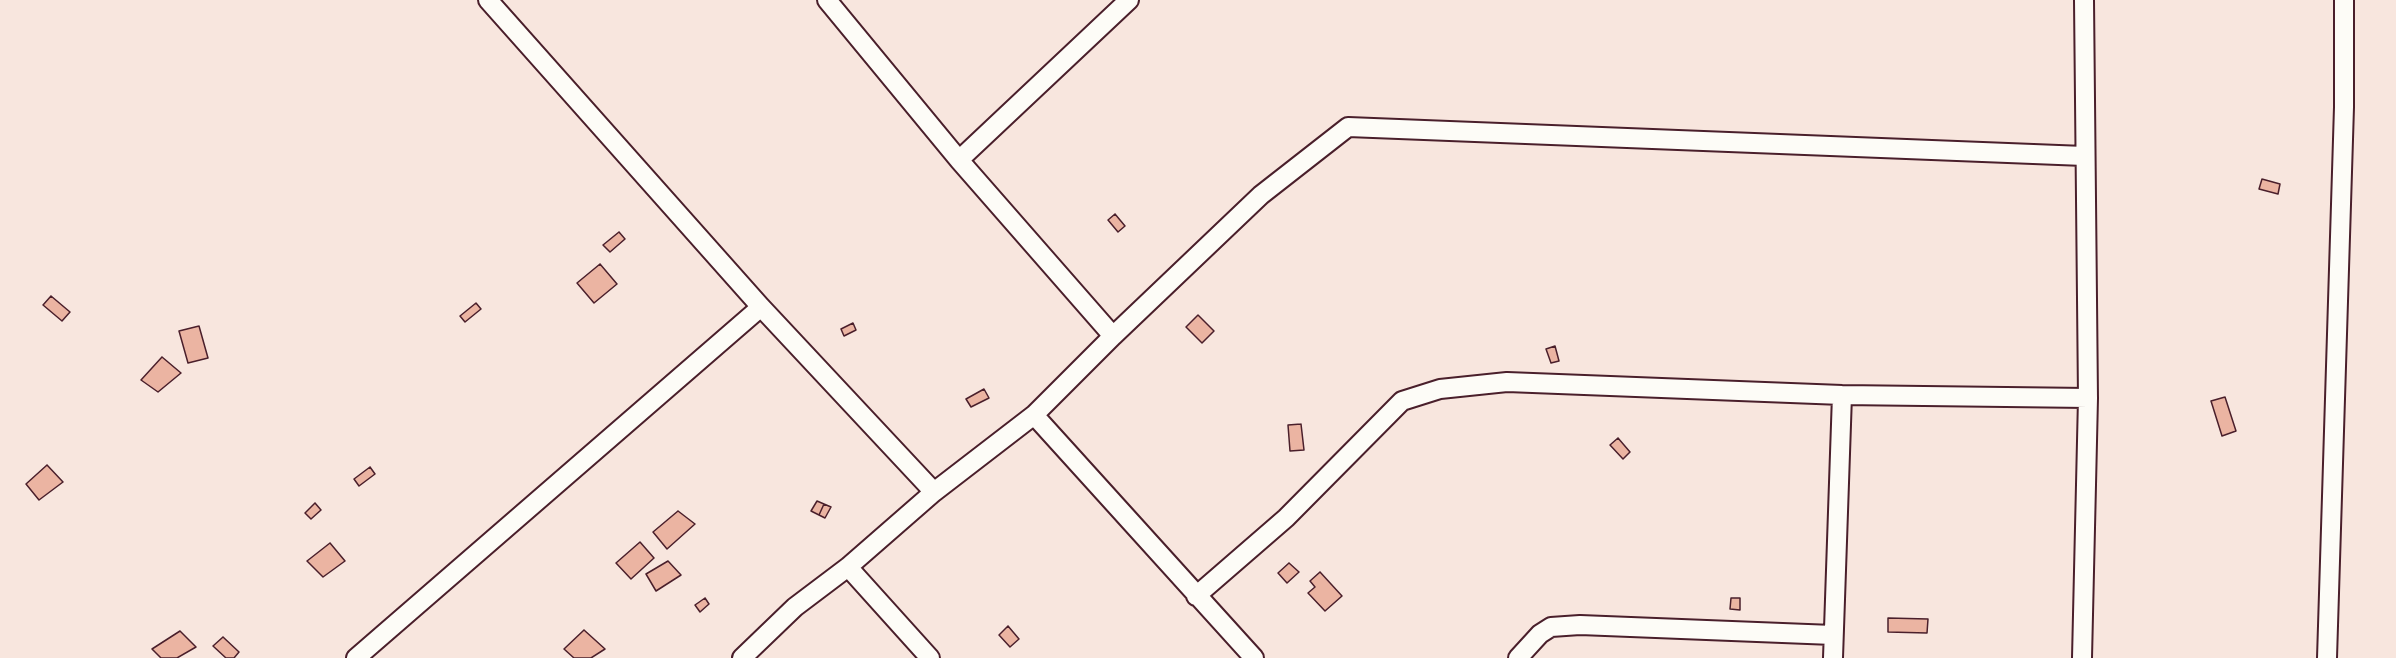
<!DOCTYPE html>
<html>
<head>
<meta charset="utf-8">
<style>
  body { margin:0 }
  canvas { display:block; background:#f8e6de }
</style>
</head>
<body>
<canvas width="2396" height="658"></canvas>
<script>
const g = document.querySelector('canvas').getContext('2d');
g.lineJoin = 'round';
function fillPath(path, color) {
  g.fillStyle = color;
  g.fill(path, 'evenodd');
}
function shape(rows) {
  const path = new Path2D();
  for (const r of rows) {
    path.moveTo(r[0], r[1]);
    for (let i = 2; i < r.length; i += 2) path.lineTo(r[i], r[i + 1]);
  }
  return path;
}
function stroke(path, color, width, dash) {
  g.strokeStyle = color;
  g.lineWidth = width;
  g.lineCap = dash ? 'butt' : 'round';
  g.setLineDash(dash || []);
  g.stroke(path);
}
const building = shape([
  [2262,179,2280,184,2278,194,2259,189,2262,179],
  [1115,214,1125,226,1118,232,1108,220,1115,214],
  [619,232,625,239,610,252,603,245,619,232],
  [600,264,617,284,594,303,577,283,600,264],
  [51,296,70,312,62,321,43,305,51,296],
  [476,303,481,309,465,322,460,316,476,303],
  [1198,315,1214,331,1202,343,1186,327,1198,315],
  [853,323,856,330,844,336,841,329,853,323],
  [199,326,208,358,188,363,179,331,199,326],
  [1555,346,1559,361,1551,363,1546,349,1555,346],
  [162,357,181,373,158,392,141,380,162,357],
  [984,389,989,398,971,407,966,399,984,389],
  [2225,397,2236,431,2222,436,2211,401,2225,397],
  [1301,424,1304,450,1290,451,1288,425,1301,424],
  [1618,438,1630,452,1623,459,1610,445,1618,438],
  [47,465,63,482,39,500,26,484,47,465],
  [370,467,375,474,359,486,354,479,370,467],
  [817,501,824,504,819,515,811,511,817,501],
  [315,503,321,510,311,519,305,513,315,503],
  [824,504,831,507,825,518,819,515,824,504],
  [678,511,695,524,667,549,653,532,678,511],
  [640,542,654,558,631,579,616,563,640,542],
  [330,543,345,561,323,577,307,561,330,543],
  [668,561,681,575,656,591,646,574,668,561],
  [1289,563,1299,572,1287,583,1278,573,1289,563],
  [1320,572,1342,596,1325,611,1308,593,1315,587,1310,581,1320,572],
  [705,598,709,604,700,612,695,605,705,598],
  [1731,598,1740,598,1740,610,1730,609,1731,598],
  [1888,618,1928,619,1927,633,1888,632,1888,618],
  [1008,626,1019,639,1010,647,999,635,1008,626],
  [584,630,605,649,591,658,574,658,564,649,584,630],
  [180,631,196,647,177,658,161,658,152,649,180,631],
  [223,637,239,652,234,658,226,658,213,646,223,637]
]);
const minor = shape([
  [488,0,761,307,934,492],
  [827,0,959,160,1113,336],
  [959,160,1129,0],
  [1034,415,1254,658],
  [848,567,930,658],
  [1196,596,1286,518,1402,401,1440,389,1507,382,1842,395,2088,398],
  [356,658,761,307],
  [742,658,795,607,848,567,934,492,1034,415,1113,336,1261,195,1348,127,2084,156],
  [1518,658,1540,634,1551,627,1580,625,1833,635],
  [1833,658,1842,395],
  [2082,658,2088,398,2084,0],
  [2327,658,2344,107,2344,0]
]);
fillPath(building, '#ebb4a2');
stroke(building, '#4a1f2b', 1.5);
stroke(minor, '#4a1f2b', 22);
stroke(minor, '#fdfcf7', 18);
</script>
</body>
</html>
